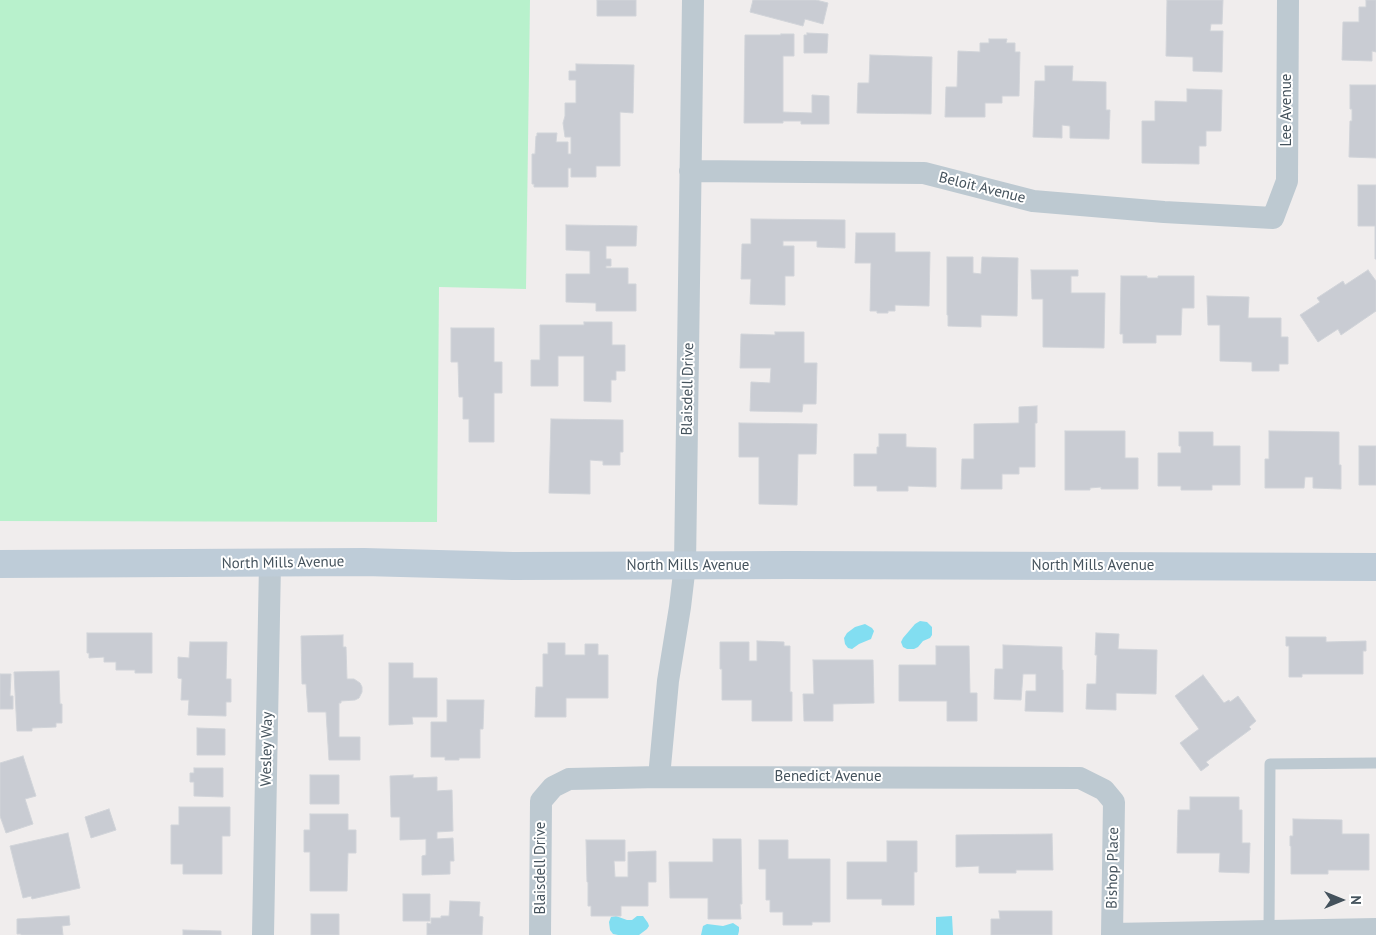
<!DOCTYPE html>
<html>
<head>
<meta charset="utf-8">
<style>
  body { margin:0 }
  #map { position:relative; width:1376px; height:935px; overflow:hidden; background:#f0eded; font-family:"PT Sans",sans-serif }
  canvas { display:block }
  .north { position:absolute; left:1316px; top:875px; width:50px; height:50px; -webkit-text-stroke:4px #fff; paint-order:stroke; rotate:90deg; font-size:14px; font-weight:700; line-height:20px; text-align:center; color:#44525c }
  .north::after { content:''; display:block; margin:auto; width:18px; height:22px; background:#44525c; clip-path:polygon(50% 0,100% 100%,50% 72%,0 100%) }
</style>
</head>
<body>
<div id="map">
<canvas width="1376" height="935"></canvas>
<div class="north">N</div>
</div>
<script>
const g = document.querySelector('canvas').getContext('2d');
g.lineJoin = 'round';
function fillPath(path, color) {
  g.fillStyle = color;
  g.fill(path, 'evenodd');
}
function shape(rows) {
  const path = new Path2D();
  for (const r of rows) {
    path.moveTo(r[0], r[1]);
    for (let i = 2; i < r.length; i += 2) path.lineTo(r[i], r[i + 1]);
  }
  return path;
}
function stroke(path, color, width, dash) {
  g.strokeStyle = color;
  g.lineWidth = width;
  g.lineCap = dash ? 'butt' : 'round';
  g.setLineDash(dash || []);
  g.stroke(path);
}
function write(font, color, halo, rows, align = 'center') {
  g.font = font + ' "PT Sans",sans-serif';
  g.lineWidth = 4;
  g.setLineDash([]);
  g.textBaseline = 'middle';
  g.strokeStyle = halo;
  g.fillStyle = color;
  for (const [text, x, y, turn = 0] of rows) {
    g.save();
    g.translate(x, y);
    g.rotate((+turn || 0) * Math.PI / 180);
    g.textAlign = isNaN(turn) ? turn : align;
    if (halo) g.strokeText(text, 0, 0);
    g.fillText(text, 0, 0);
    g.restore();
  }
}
const green = shape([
  [0,0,530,0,526,289,439,287,437,522,0,521]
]);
const water = shape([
  [920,621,927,622,932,627,932,635,930,638,923,641,918,647,914,649,907,649,903,647,901,642,903,638,915,624],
  [865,624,872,628,874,631,871,639,859,644,852,649,848,648,845,644,844,638,847,633,855,627],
  [616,916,627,920,632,920,637,916,643,916,648,923,649,926,647,929,639,935,618,935,613,934,610,930,609,922,611,917],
  [952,916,953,935,936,935,936,917],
  [733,923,739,927,739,931,738,935,701,935,703,926,707,924,723,926]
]);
const building = shape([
  [597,0,636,0,636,16,597,16,597,0],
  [753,0,816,0,828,3,823,24,805,19,803,26,750,12,753,0],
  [1167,0,1223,0,1222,24,1211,24,1210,31,1223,31,1222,72,1193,71,1193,57,1166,56,1167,0],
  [1366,0,1376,0,1376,52,1372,51,1372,61,1342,60,1343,22,1359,22,1359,7,1366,7,1366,0],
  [807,33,828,34,827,53,804,53,804,35,807,35,807,33],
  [781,34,794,34,794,56,783,56,783,112,812,113,812,95,829,96,829,124,801,124,801,121,783,121,783,123,744,123,745,35,781,35,781,34],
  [989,39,1007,39,1006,43,1015,43,1015,52,1020,52,1019,96,1002,96,1002,103,985,103,985,117,945,117,946,87,957,87,958,51,980,52,980,43,989,43,989,39],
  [870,55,932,57,931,114,857,113,858,83,869,83,870,55],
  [576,64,634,65,633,113,620,112,620,166,596,166,596,177,571,177,571,168,568,168,568,187,534,187,534,184,532,184,532,154,535,154,536,136,537,136,537,133,557,133,556,142,568,142,568,154,571,154,571,137,565,137,563,123,565,116,565,103,576,103,576,80,569,80,569,71,576,71,576,64],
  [1045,66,1073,66,1072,81,1106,82,1106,110,1110,110,1109,139,1070,138,1070,126,1062,125,1062,138,1033,137,1035,81,1045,81,1045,66],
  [1350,85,1376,85,1376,158,1349,157,1350,121,1352,121,1352,109,1350,109,1350,85],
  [1187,89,1222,90,1221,131,1206,131,1206,146,1199,146,1199,164,1142,163,1142,121,1155,121,1155,101,1187,102,1187,89],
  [1358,185,1376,185,1376,259,1375,259,1375,226,1358,226,1358,185],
  [751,219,845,220,845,248,817,247,817,241,783,241,783,246,794,246,794,276,785,276,785,305,750,304,751,279,741,279,742,244,751,244,751,219],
  [566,225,637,226,636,246,606,246,606,259,611,259,611,266,606,266,606,268,628,268,628,284,636,284,636,311,596,311,596,303,566,302,566,274,590,274,590,251,566,250,566,225],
  [856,233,895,233,895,252,930,252,929,306,895,305,895,311,888,311,888,313,877,313,877,311,870,311,871,263,855,263,856,233],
  [947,257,973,257,973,273,981,274,982,257,1018,258,1017,316,981,315,981,327,948,326,948,315,947,315,947,257],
  [1031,270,1078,270,1078,276,1071,276,1071,293,1105,293,1104,348,1043,347,1043,299,1032,299,1031,270],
  [1368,270,1376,281,1376,311,1341,335,1338,329,1318,342,1300,315,1320,302,1317,298,1343,281,1345,285,1368,270],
  [1121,276,1147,276,1147,278,1158,278,1158,276,1194,276,1194,308,1182,308,1181,335,1156,335,1156,343,1123,343,1123,334,1120,334,1121,276],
  [1207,296,1249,297,1248,318,1281,318,1281,337,1288,337,1288,364,1279,364,1279,371,1252,371,1252,362,1220,361,1220,325,1208,325,1207,296],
  [584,322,612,322,612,345,625,345,625,371,616,371,616,380,611,380,611,402,584,401,584,356,558,356,558,386,531,386,531,360,540,360,540,325,584,325,584,322],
  [451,328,494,328,494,362,502,362,502,393,494,393,494,442,469,442,469,419,463,419,463,397,459,397,458,362,451,362,451,328],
  [775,332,804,332,804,363,817,363,816,404,803,404,802,412,750,411,751,382,770,383,771,368,740,368,741,334,775,335,775,332],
  [1037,406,1037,423,1035,423,1035,467,1019,467,1019,474,1002,474,1002,489,961,489,962,459,974,459,974,424,1019,423,1019,407,1037,406],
  [551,419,623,420,623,452,620,452,620,465,603,465,603,461,590,460,590,494,549,493,551,419],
  [739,423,817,424,816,454,798,454,797,505,759,504,759,457,739,457,739,423],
  [1065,431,1125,431,1125,458,1138,458,1138,489,1101,489,1101,487,1090,488,1090,490,1065,490,1065,431],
  [1269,431,1339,432,1339,465,1341,465,1341,489,1313,488,1313,477,1305,477,1304,488,1265,488,1265,459,1269,459,1269,431],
  [1179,432,1213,432,1213,446,1240,446,1240,485,1212,485,1212,490,1181,490,1181,486,1158,486,1158,453,1181,453,1181,446,1179,446,1179,432],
  [879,434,906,434,906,447,936,448,936,487,908,486,908,491,877,491,877,486,854,486,854,454,877,454,877,447,879,447,879,434],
  [1359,446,1376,446,1376,485,1359,485,1359,446],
  [87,633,152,633,152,673,135,673,135,670,116,670,116,662,104,662,104,657,89,658,89,653,87,653,87,633],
  [1096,633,1119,634,1118,649,1157,650,1156,694,1116,693,1116,710,1086,709,1087,684,1096,684,1097,655,1095,655,1096,633],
  [343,635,343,647,346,647,347,679,354,679,360,683,362,687,362,692,359,698,355,700,341,701,341,703,339,703,339,737,360,737,360,760,329,760,326,712,308,712,306,684,302,684,301,636,343,635],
  [1286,637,1326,637,1326,642,1366,641,1366,651,1363,651,1363,674,1302,674,1302,677,1289,677,1289,646,1286,646,1286,637],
  [757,641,784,642,784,646,790,646,790,692,792,692,792,721,752,721,752,700,722,700,722,669,720,669,720,642,749,642,749,661,757,661,757,641],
  [190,642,227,642,226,679,231,679,231,702,226,702,226,716,188,715,189,700,181,700,182,679,178,678,178,657,189,658,190,642],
  [548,643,565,643,565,655,585,655,585,644,598,644,598,655,608,655,608,698,566,698,566,717,535,717,536,687,543,687,543,654,548,654,548,643],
  [1003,645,1062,647,1062,670,1063,670,1063,712,1025,711,1026,691,1036,691,1036,674,1023,674,1021,700,994,699,995,669,1003,669,1003,645],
  [936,646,969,646,970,693,977,693,977,721,947,721,947,701,899,701,899,665,936,665,936,646],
  [813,660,873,660,874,703,833,704,833,721,804,721,803,694,814,694,813,660],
  [389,663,413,663,413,678,437,678,437,717,412,717,413,724,389,725,389,663],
  [59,671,60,704,62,704,62,723,56,723,56,727,32,728,32,731,17,731,14,672,59,671],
  [0,674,11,674,10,696,13,696,13,709,0,709,0,674],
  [1203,675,1224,703,1229,700,1230,702,1238,696,1256,721,1249,727,1251,729,1206,762,1209,765,1201,771,1180,743,1199,729,1175,696,1203,675],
  [447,700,484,700,483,729,480,729,480,758,459,758,459,760,445,760,445,757,431,757,431,722,447,722,447,700],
  [197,728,225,729,225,755,197,755,197,728],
  [23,756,36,796,25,799,33,824,6,833,0,816,0,763,23,756],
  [194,768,223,768,223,797,194,796,194,782,190,782,190,773,194,773,194,768],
  [310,775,339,775,339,804,310,804,310,775],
  [413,775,413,778,437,777,437,791,452,790,453,831,437,832,437,839,453,838,454,861,450,861,450,874,422,875,422,856,426,855,426,839,400,840,400,817,391,817,390,776,413,775],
  [1190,797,1239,797,1239,810,1242,810,1242,843,1250,843,1249,873,1219,872,1220,853,1177,853,1178,810,1190,810,1190,797],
  [179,807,230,807,230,836,222,836,222,874,183,874,183,864,171,864,171,825,179,825,179,807],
  [109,809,116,830,91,838,85,817,109,809],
  [310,814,348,814,348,830,356,830,356,853,348,853,347,891,310,891,310,852,304,852,304,830,310,830,310,814],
  [1293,819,1342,820,1342,834,1369,834,1369,870,1328,870,1328,874,1291,874,1291,846,1290,846,1290,836,1293,836,1293,819],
  [68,833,80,888,32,899,31,896,23,898,10,846,68,833],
  [1052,834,1053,870,1016,870,1016,873,979,873,979,866,956,867,956,835,1052,834],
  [713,839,741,839,742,904,740,904,741,919,708,919,708,898,670,898,669,862,713,862,713,839],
  [586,840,625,840,625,861,614,861,615,877,628,877,628,852,656,851,656,882,648,882,648,906,621,906,621,916,591,916,591,906,588,906,588,882,587,882,586,840],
  [759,840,788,840,788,859,830,859,830,922,812,922,812,925,783,925,783,912,770,912,770,900,766,900,766,869,759,869,759,840],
  [887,841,917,841,917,872,914,872,914,905,882,905,882,899,847,899,847,862,887,862,887,841],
  [403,894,430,894,430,921,403,921,403,894],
  [450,901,480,902,479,916,483,917,482,935,427,935,427,923,431,924,431,918,441,918,441,916,449,916,450,901],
  [999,911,1052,911,1052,935,991,935,991,919,1000,919,999,911],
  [311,914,339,914,339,935,311,935,311,914],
  [69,916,70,925,62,926,63,935,21,935,21,934,17,934,17,919,69,916],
  [183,930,221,931,221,935,183,935,183,930]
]);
const lane = shape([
  [1269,931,1270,764,1376,763]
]);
const street = shape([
  [690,171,924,173,1033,201,1164,212,1273,218,1287,181,1288,0],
  [659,777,668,681,680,607,685,565,693,0],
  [1112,934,1376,929],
  [263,935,270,563],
  [540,935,541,801,553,787,569,779,659,777,1080,778,1104,790,1114,802,1112,935]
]);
const secondary = shape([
  [0,564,364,562,513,566,791,565,1376,567]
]);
const streetNames = [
  ["Lee Avenue",1287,110,-90],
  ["Beloit Avenue",982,188,14],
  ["Blaisdell Drive",688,389,-89],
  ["North Mills Avenue",283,563,-1],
  ["North Mills Avenue",688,566],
  ["North Mills Avenue",1093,566],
  ["Wesley Way",267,749,-89],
  ["Benedict Avenue",828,777],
  ["Blaisdell Drive",541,868,-90],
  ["Bishop Place",1113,868,-89]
];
fillPath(green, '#b8f1cc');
fillPath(water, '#82def1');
fillPath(building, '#c9ccd3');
stroke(building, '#d1d4d9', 1);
stroke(lane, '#bdc9d1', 11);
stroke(street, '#bdc9d1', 22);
stroke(secondary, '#beccd8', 28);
write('15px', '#44525c', '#fff', streetNames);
</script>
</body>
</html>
